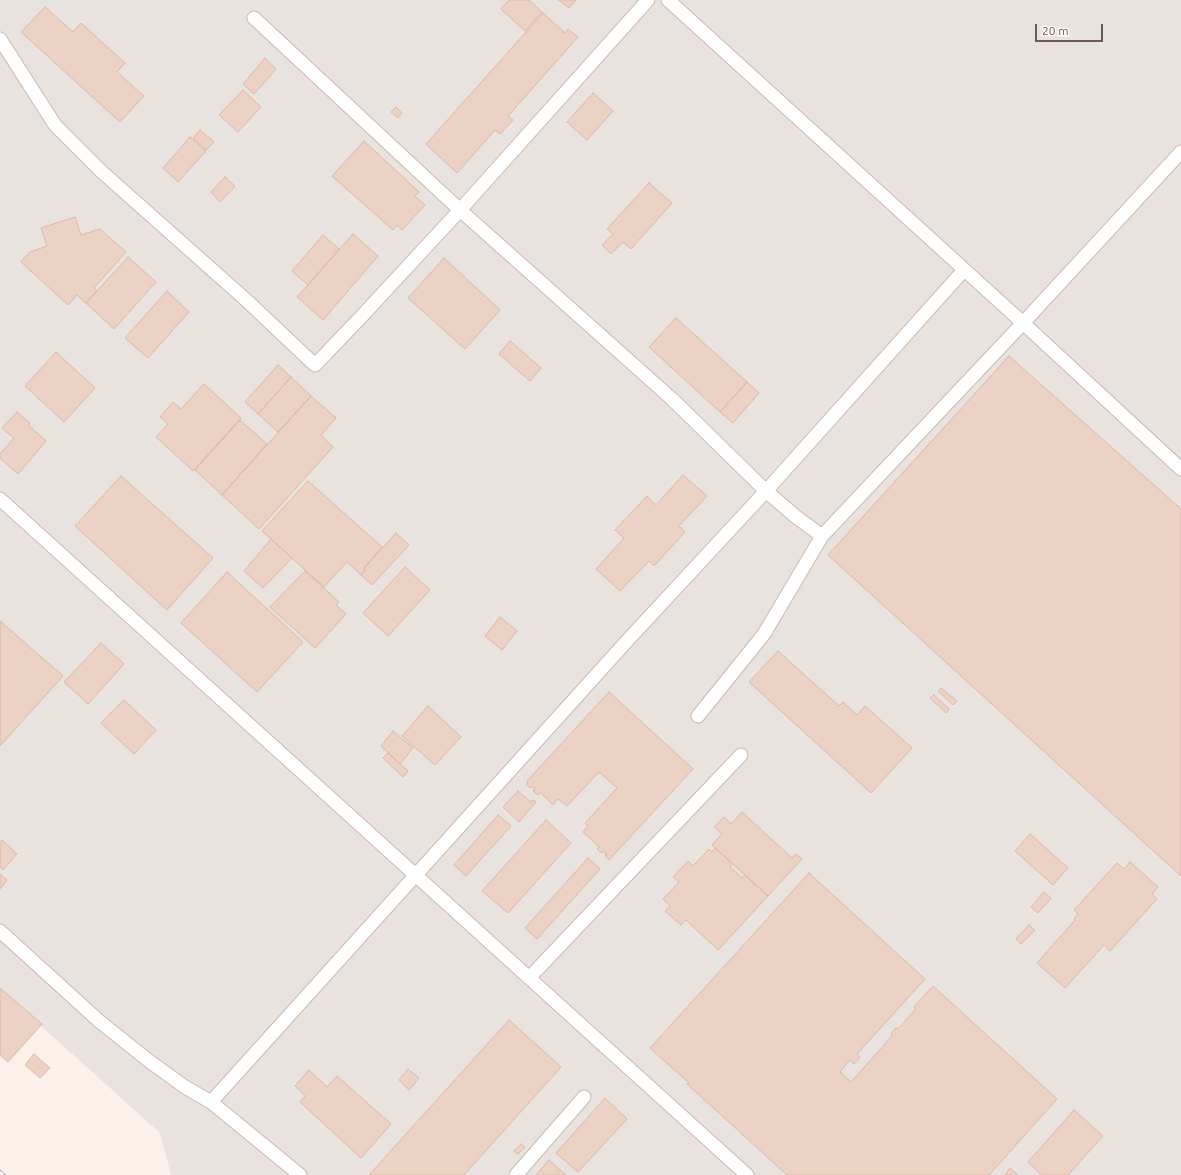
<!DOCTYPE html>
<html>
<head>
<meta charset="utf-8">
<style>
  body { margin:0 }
  #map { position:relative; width:1181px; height:1175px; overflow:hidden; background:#faf2ea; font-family:Ubuntu,sans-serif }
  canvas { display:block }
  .scale { position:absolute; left:1035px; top:24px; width:68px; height:18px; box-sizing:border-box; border:2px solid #715a50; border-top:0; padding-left:5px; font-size:12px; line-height:14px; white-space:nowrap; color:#715a50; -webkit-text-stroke:3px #fdf7f0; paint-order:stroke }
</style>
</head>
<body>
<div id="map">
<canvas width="1181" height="1175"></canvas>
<div class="scale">20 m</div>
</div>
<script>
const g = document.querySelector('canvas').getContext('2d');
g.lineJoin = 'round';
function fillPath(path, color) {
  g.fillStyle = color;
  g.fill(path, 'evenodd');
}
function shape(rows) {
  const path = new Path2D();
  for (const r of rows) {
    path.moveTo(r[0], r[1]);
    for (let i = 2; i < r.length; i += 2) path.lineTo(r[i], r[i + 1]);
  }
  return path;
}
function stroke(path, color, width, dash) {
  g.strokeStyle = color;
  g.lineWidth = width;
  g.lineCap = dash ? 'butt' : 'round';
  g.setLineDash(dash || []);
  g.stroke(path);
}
const industrial = shape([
  [0,0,1181,0,1181,1175,171,1175,160,1133,0,989]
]);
const building = shape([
  [509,0,529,0,542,12,525,31,501,9,509,0],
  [559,0,576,0,569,8,559,0],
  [45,7,73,32,81,23,125,63,117,72,144,96,120,122,21,32,45,7],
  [543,13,565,33,568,29,578,37,508,116,513,120,500,134,495,130,457,173,426,144,543,13],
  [265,58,276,69,254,94,243,84,265,58],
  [243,90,261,107,238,132,219,115,243,90],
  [593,93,613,111,587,140,567,122,593,93],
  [396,107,402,113,398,118,391,112,396,107],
  [200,130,214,142,206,150,193,138,200,130],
  [190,137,206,151,178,182,163,168,190,137],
  [364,141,419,192,415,196,425,205,402,230,397,225,393,230,332,176,364,141],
  [225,177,235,186,220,202,211,192,225,177],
  [649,183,672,203,631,249,623,242,611,254,602,245,613,234,607,229,649,183],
  [75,217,81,235,100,229,126,252,94,288,97,291,86,303,77,295,68,305,21,262,30,252,47,246,41,228,75,217],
  [353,234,378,256,323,320,297,297,353,234],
  [323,235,339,249,308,285,292,271,323,235],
  [128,257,156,282,114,329,86,303,128,257],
  [444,258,500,310,465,349,408,298,444,258],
  [167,291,189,312,148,358,125,338,167,291],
  [676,318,747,382,720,412,649,347,676,318],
  [510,341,541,368,530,381,499,354,510,341],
  [56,352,95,388,64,422,25,386,56,352],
  [1009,356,1181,509,1181,876,828,555,1009,356],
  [278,365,291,377,258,414,245,402,278,365],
  [291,377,311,396,278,432,258,414,291,377],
  [747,382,759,393,733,423,720,412,747,382],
  [204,384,241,418,193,471,156,437,168,424,160,417,173,402,181,409,204,384],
  [311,396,336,418,321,435,333,447,259,529,222,495,311,396],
  [17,412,30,423,28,425,46,441,18,474,0,458,0,454,14,438,2,428,17,412],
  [240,420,267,444,222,495,195,470,240,420],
  [683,475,707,496,679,526,685,532,654,566,649,561,620,591,596,569,624,538,615,530,647,496,656,505,683,475],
  [121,476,213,558,167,610,75,526,121,476],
  [308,481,382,547,364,568,365,570,361,575,347,562,324,587,262,531,308,481],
  [396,533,409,545,372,585,361,575,365,570,364,568,396,533],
  [271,539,292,558,263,588,244,571,271,539],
  [405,567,430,590,388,636,363,613,405,567],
  [305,571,339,602,336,605,346,614,315,648,270,607,305,571],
  [227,572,303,642,257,692,181,623,227,572],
  [500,617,517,631,502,650,485,636,500,617],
  [0,621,63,676,0,746,0,621],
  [101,643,124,664,88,704,64,682,101,643],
  [778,651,839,706,843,702,857,715,865,706,912,748,871,793,749,682,778,651],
  [941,688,957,701,953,705,938,691,941,688],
  [609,692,693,769,609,860,605,855,607,854,603,851,602,853,597,849,599,847,583,832,588,826,585,823,617,788,599,772,567,806,558,799,553,805,540,792,538,795,533,791,535,788,533,786,530,788,526,784,528,782,527,781,609,692],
  [934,695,949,709,946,713,930,698,934,695],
  [124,700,156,730,134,754,101,723,124,700],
  [428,706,461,737,435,765,402,736,428,706],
  [393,731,413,748,400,764,381,746,393,731],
  [388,753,408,771,403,777,383,758,388,753],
  [518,791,531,802,533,800,536,802,519,822,503,807,518,791],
  [742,812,792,858,796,854,802,859,768,896,712,845,722,834,714,827,724,817,731,824,742,812],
  [498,815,511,826,466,876,454,865,498,815],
  [546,820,571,843,508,913,482,891,546,820],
  [1030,834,1068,868,1053,885,1015,851,1030,834],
  [2,840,17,854,3,870,0,867,0,843,2,840],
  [715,848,732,863,730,867,742,878,745,875,768,896,718,950,686,920,681,925,665,911,670,906,663,899,679,882,673,877,688,861,693,866,709,849,712,852,715,848],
  [588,858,600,869,537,939,525,928,588,858],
  [1130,862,1158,887,1152,894,1157,899,1110,951,1104,945,1065,988,1037,963,1075,920,1074,919,1078,914,1074,910,1117,863,1124,869,1130,862],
  [809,873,925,979,857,1054,860,1057,854,1064,850,1060,840,1072,851,1082,892,1036,891,1034,896,1028,898,1029,916,1009,914,1007,933,986,1057,1099,989,1175,787,1175,687,1084,689,1083,650,1048,809,873],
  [0,874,7,880,0,889,0,874],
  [1044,892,1051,898,1038,913,1031,907,1044,892],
  [1029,925,1035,930,1021,944,1016,939,1029,925],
  [0,988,42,1024,8,1062,0,1055,0,988],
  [509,1020,561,1067,464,1175,369,1175,509,1020],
  [34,1054,50,1068,40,1078,25,1065,34,1054],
  [408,1069,419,1078,409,1090,399,1080,408,1069],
  [309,1070,327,1087,337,1076,391,1124,361,1158,300,1102,305,1096,295,1086,309,1070],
  [605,1098,627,1119,578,1172,556,1153,605,1098],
  [1074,1110,1103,1136,1068,1175,1042,1175,1028,1162,1074,1110],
  [521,1144,525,1147,518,1154,514,1151,521,1144],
  [549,1160,566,1175,536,1175,549,1160],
  [1010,1168,1018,1175,1005,1175,1010,1168]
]);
const service = shape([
  [668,0,1023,323,1181,469],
  [254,18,460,210,672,399,766,491,795,516,822,536,764,634,698,716],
  [0,39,55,125,102,172,245,299,315,365,361,317,460,210,648,0],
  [0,499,747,1175],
  [822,536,1023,323,1181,152],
  [0,931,99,1021,149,1061,185,1087,211,1102,300,1175],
  [529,978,741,755],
  [211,1102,626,642,766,491,964,270],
  [516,1175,584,1097]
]);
const rail = shape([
  [0,1172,3,1175]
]);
fillPath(industrial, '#e9e3df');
fillPath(building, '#ecd2c5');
stroke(building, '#dcb8a7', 1);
stroke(service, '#cbbab1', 15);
stroke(service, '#fff', 13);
stroke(rail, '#b5a9c3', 4.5);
stroke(rail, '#fdf7f0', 3, [9]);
</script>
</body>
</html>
